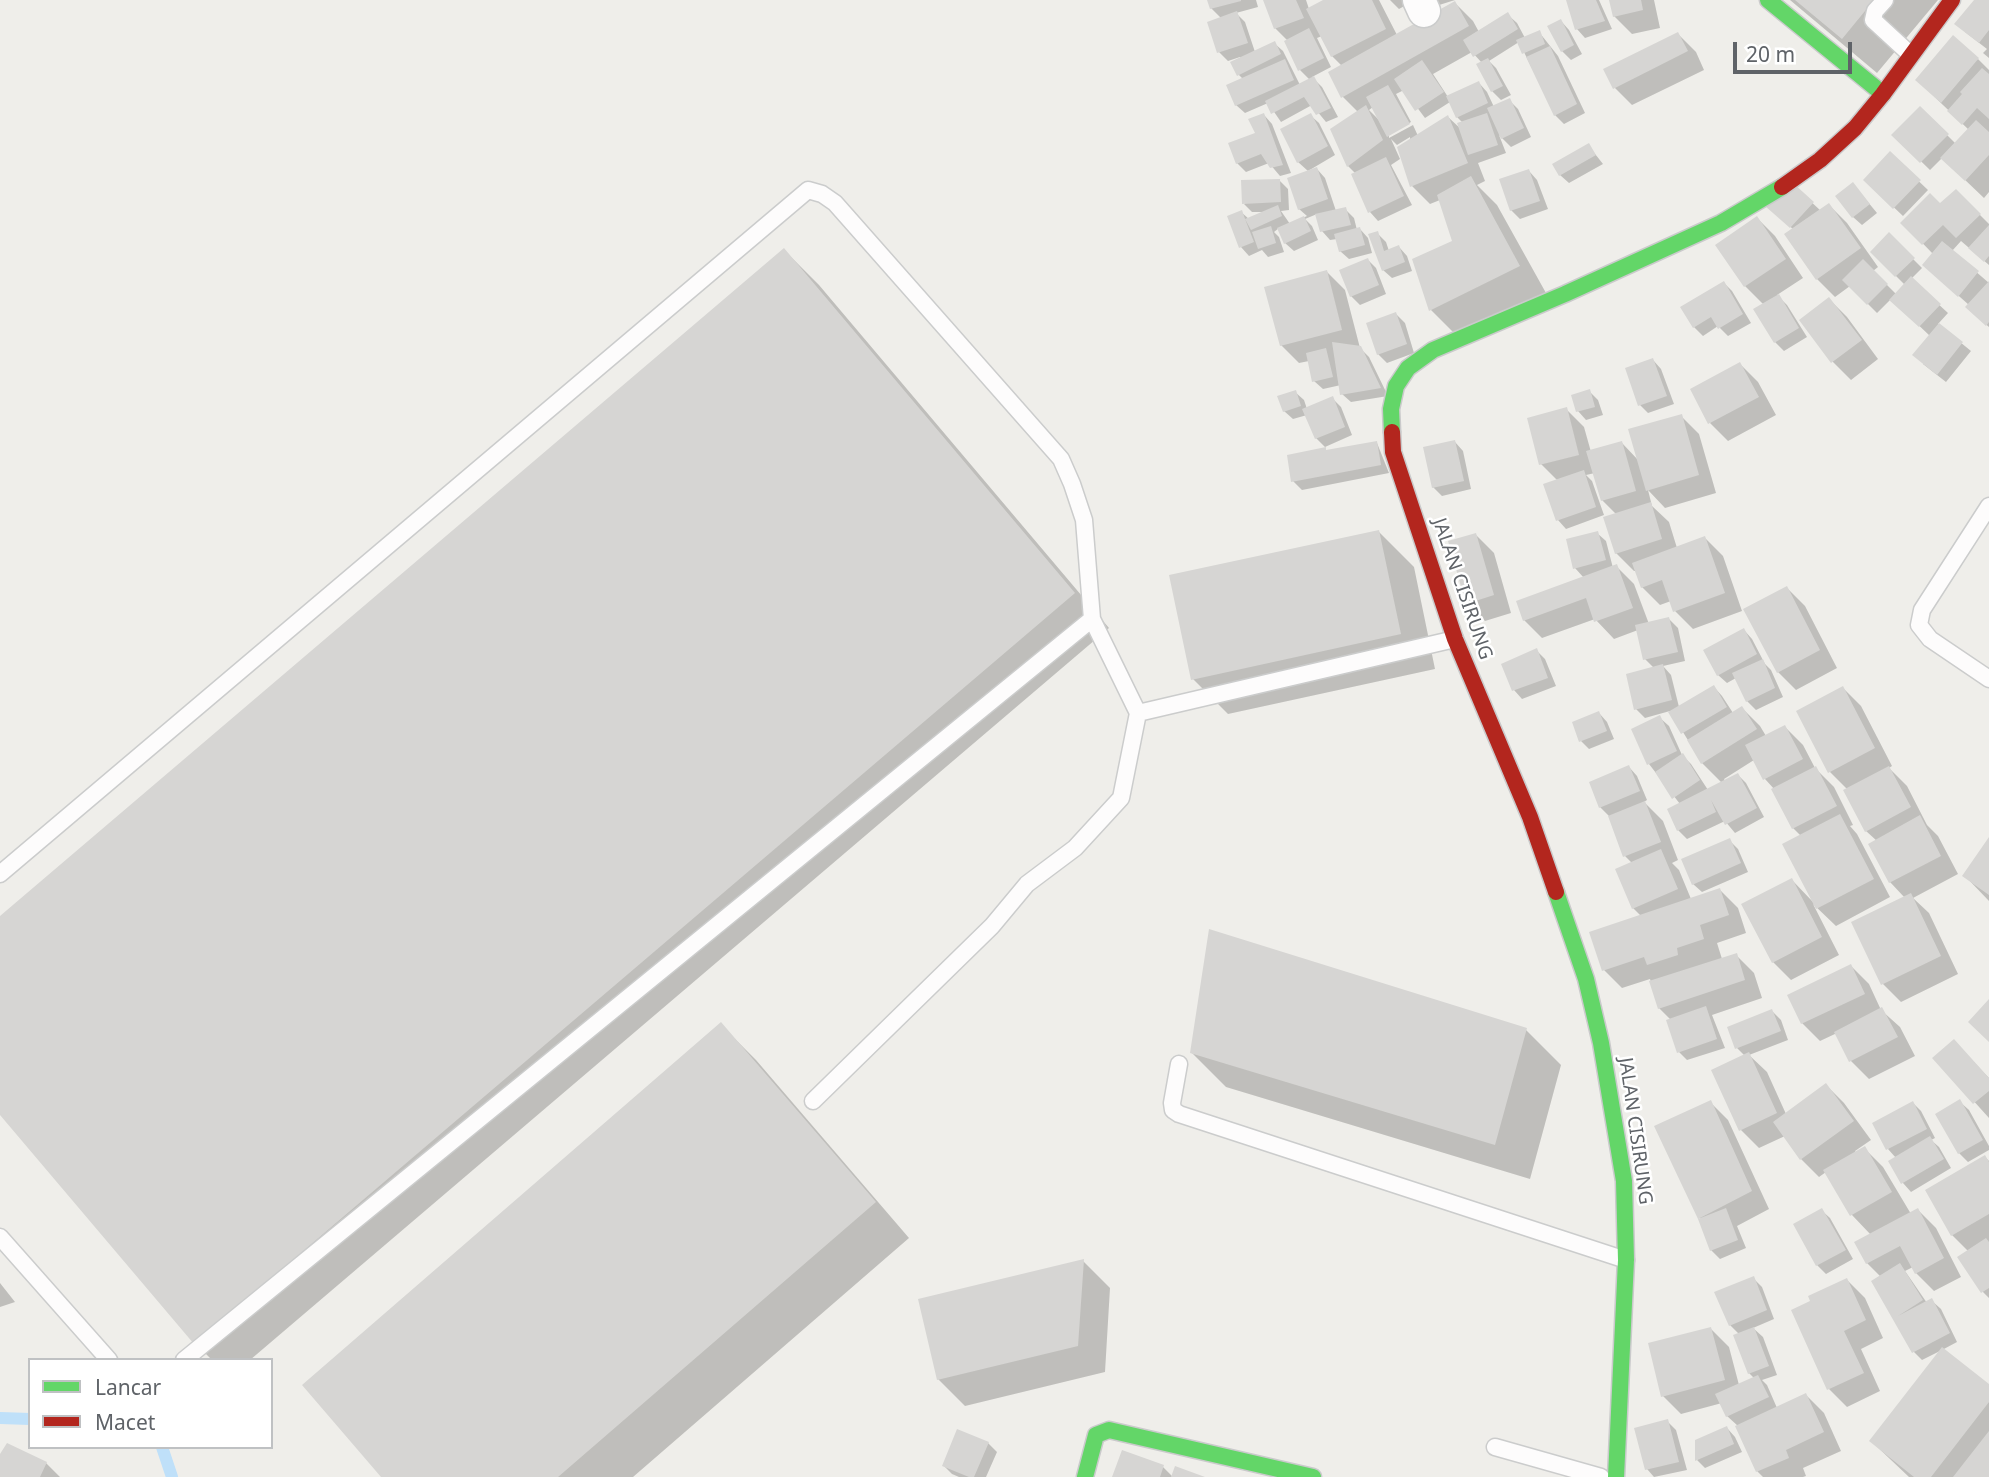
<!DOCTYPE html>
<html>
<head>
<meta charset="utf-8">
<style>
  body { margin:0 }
  #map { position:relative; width:1989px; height:1477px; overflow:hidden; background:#efeeea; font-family:"Noto Sans",sans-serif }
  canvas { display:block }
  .legend { position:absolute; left:28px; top:1358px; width:245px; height:91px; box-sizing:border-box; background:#fff; border:2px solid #bfc1c3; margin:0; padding:9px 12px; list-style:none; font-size:21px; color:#5f6368 }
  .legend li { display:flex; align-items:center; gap:14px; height:35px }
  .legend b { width:35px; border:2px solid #bfc1c3 }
  .scale { position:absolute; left:1733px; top:42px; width:119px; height:32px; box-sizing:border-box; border:4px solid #5f6368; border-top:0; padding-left:9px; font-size:21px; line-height:24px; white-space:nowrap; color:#5f6368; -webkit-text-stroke:5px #fff; paint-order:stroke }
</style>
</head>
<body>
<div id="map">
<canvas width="1989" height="1477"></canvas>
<ul class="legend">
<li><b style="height:9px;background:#63d668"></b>Lancar</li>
<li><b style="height:9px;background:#b3261e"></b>Macet</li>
</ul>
<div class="scale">20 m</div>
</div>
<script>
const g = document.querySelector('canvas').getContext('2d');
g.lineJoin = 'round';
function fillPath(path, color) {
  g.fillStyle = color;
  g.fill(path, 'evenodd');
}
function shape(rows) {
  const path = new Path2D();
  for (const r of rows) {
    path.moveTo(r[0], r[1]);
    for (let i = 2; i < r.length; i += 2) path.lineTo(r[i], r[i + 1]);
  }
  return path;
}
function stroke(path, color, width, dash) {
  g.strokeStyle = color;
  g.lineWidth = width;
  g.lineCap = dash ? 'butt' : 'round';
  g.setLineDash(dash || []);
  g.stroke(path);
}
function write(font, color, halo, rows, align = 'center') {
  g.font = font + ' "Noto Sans",sans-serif';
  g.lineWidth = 5;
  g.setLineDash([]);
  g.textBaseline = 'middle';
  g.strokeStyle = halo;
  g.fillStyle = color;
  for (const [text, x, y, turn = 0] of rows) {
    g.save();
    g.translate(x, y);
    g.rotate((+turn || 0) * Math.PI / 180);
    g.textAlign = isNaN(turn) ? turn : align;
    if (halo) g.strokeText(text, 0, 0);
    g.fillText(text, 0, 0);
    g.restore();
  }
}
const shadow = shape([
  [1209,0,1256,0,1258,7,1236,13,1245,22,1255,52,1274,43,1283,51,1300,85,1310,80,1300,70,1288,41,1275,28,1265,0,1306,0,1309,9,1327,0,1379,0,1397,35,1455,3,1473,21,1479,32,1508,15,1517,23,1525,38,1539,32,1558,56,1585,113,1564,124,1555,115,1519,42,1489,61,1496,68,1511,95,1501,100,1492,91,1482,63,1472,52,1433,74,1448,97,1479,83,1487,92,1494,107,1509,100,1518,109,1531,137,1511,147,1499,135,1506,153,1478,163,1485,181,1477,185,1497,205,1546,293,1457,336,1431,310,1455,242,1440,200,1430,204,1412,186,1410,137,1397,145,1391,139,1400,159,1391,165,1412,205,1378,221,1370,212,1356,174,1348,166,1358,112,1342,96,1342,66,1332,56,1322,36,1317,38,1331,67,1312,77,1322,87,1338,117,1326,122,1312,105,1281,122,1268,103,1245,113,1236,105,1243,79,1238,74,1241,59,1240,57,1228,61,1219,52,1209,23,1221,18,1211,8],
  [1404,90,1425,118,1450,102,1457,117,1463,123,1462,130,1448,117,1418,136,1413,125,1389,138,1389,134,1411,122,1396,94],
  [1373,107,1379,120,1369,110],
  [1390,0,1415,0,1399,9],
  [1430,0,1455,0,1436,6],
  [1568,0,1599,0,1612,29,1585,38,1577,29],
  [1611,0,1654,0,1660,28,1632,34,1614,16],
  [1790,0,1938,0,1877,73],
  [1976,0,1989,0,1989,58,1983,53,1987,49,1965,32],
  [1561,21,1569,30,1582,54,1571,60,1562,51],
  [1678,34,1696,52,1704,70,1632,105,1614,87],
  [1978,59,1989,70,1989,192,1984,198,1942,158,1930,170,1894,135,1920,108,1956,144,1969,130,1917,80],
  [1264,115,1272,124,1291,173,1280,176,1269,163,1246,172,1237,163,1257,134],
  [1310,115,1319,123,1335,155,1308,171,1298,162],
  [1588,145,1603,164,1569,183,1560,175],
  [1890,154,1928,190,1903,216,1865,180],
  [1317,169,1325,178,1336,211,1345,209,1354,218,1357,230,1360,229,1368,238,1372,253,1349,259,1340,251,1337,239,1330,240,1322,231,1317,214,1305,219,1312,226,1318,240,1294,251,1285,243,1279,228,1274,232,1279,237,1284,252,1268,257,1262,250,1249,256,1241,247,1241,212,1249,219,1266,212,1252,212,1244,204,1279,180,1288,189,1289,210,1281,211,1290,224,1307,216,1299,209],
  [1529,171,1537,180,1548,209,1520,219,1511,210],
  [1853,184,1877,213,1862,225,1853,217],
  [1793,185,1821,211,1829,205,1847,223,1878,267,1873,271,1897,295,1905,285,1872,252,1889,235,1922,268,1911,279,1948,313,1938,324,1971,351,1946,382,1923,364,1930,336,1891,299,1877,313,1850,286,1835,297,1817,279,1787,235,1794,230,1776,214],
  [1956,191,1989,224,1989,265,1961,241,1952,251,1989,283,1989,327,1976,316,1969,305,1924,265,1922,267,1933,254,1903,223,1940,206],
  [1757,218,1775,236,1803,278,1777,295,1787,305,1807,337,1784,351,1775,342,1764,305,1745,286],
  [1377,233,1386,242,1389,251,1399,247,1407,256,1412,271,1392,278,1383,270],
  [784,250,819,285,1109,628,250,1360,212,1360,195,1343,0,1112,0,918],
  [1368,260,1376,268,1386,294,1360,305,1351,296],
  [1327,272,1345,290,1360,348,1369,357,1388,396,1351,402,1342,394,1341,385,1323,389,1314,381,1309,361,1299,363,1281,345],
  [1724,283,1732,291,1751,323,1728,336,1718,326,1703,336,1694,327],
  [1829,299,1847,317,1878,359,1851,380,1833,362,1801,320],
  [1396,314,1405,323,1414,353,1387,363,1378,354],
  [1653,360,1661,369,1674,404,1648,413,1640,405],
  [1740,364,1758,382,1776,415,1728,441,1710,423],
  [1589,391,1598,400,1603,415,1586,420,1578,411],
  [1295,392,1304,400,1307,409,1332,398,1341,407,1352,435,1325,447,1316,438,1307,415,1293,419,1284,411],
  [1566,409,1584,427,1591,452,1622,443,1639,461,1681,416,1699,434,1716,493,1665,508,1648,490,1652,506,1669,522,1677,548,1705,538,1723,556,1742,611,1693,629,1675,611,1671,601,1660,605,1642,587,1636,571,1634,571,1616,553,1617,515,1602,500,1595,473,1586,475,1592,481,1604,515,1566,529,1558,520,1558,481,1541,464],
  [1455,442,1463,451,1471,489,1442,496,1433,487],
  [1377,443,1389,473,1302,490,1293,481,1325,449,1328,452],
  [1379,532,1414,567,1435,669,1228,714,1193,679],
  [1597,533,1606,541,1613,568,1616,566,1634,584,1649,624,1669,619,1678,628,1685,661,1663,666,1671,675,1679,707,1714,687,1722,696,1733,713,1742,708,1760,726,1766,736,1785,727,1803,745,1815,768,1834,787,1853,825,1850,826,1857,834,1890,897,1836,926,1813,904,1839,955,1791,980,1773,962,1792,880,1813,902,1801,836,1793,828,1775,790,1765,779,1754,760,1724,779,1725,781,1738,775,1746,783,1764,817,1735,833,1725,821,1687,839,1678,830,1680,804,1649,764,1660,718,1669,726,1682,755,1691,764,1708,790,1722,783,1702,763,1670,711,1645,718,1636,709,1654,668,1645,659,1638,630,1614,639,1595,619,1542,638,1524,620,1584,578,1575,568],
  [1476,535,1494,553,1511,613,1485,621,1467,603],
  [1787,588,1805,606,1837,668,1796,690,1778,672],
  [1744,630,1752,639,1765,664,1771,670,1783,697,1756,710,1747,701,1736,678,1727,683,1718,675],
  [1536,650,1545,659,1556,686,1522,699,1514,690],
  [1843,688,1861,706,1892,766,1889,768,1907,786,1927,825,1938,836,1958,874,1913,898,1929,913,1958,974,1901,1002,1883,984,1854,923,1905,898,1890,882,1877,841,1866,831,1848,790,1830,772],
  [1599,713,1607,722,1614,739,1589,749,1581,741],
  [1629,767,1637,776,1647,800,1644,802,1663,821,1678,860,1672,863,1679,870,1691,899,1720,890,1738,908,1746,933,1717,943,1722,959,1736,955,1754,973,1762,998,1712,1015,1725,1048,1687,1060,1679,1052,1671,1020,1659,1008,1650,979,1622,988,1604,970,1641,916,1633,908,1632,863,1625,856,1610,817,1600,807],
  [1729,840,1738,849,1748,872,1702,892,1693,884],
  [1989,840,1989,901,1965,876],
  [1851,966,1869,984,1881,1010,1900,1027,1915,1056,1869,1079,1851,1061,1837,1033,1820,1041,1802,1023],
  [1772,1011,1781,1020,1788,1040,1749,1055,1767,1072,1786,1114,1826,1085,1844,1103,1871,1140,1855,1151,1856,1153,1865,1149,1883,1167,1911,1214,1918,1210,1936,1228,1961,1277,1934,1291,1916,1273,1913,1267,1905,1271,1927,1303,1932,1301,1941,1309,1957,1342,1942,1350,1989,1386,1989,1477,1909,1477,1871,1441,1942,1350,1922,1360,1914,1352,1881,1277,1867,1263,1871,1235,1852,1215,1826,1172,1819,1177,1801,1159,1785,1136,1759,1148,1741,1130,1745,1056,1737,1048],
  [721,1025,756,1060,909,1238,633,1477,383,1477],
  [1526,1030,1561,1065,1530,1179,1226,1087,1191,1052],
  [1954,1041,1989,1078,1989,1118,1935,1058],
  [1710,1102,1728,1120,1769,1209,1737,1226,1746,1248,1720,1259,1711,1250,1700,1218,1656,1127],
  [1960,1102,1969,1110,1989,1146,1989,1150,1968,1162,1959,1153],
  [1913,1103,1921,1111,1935,1138,1931,1140,1939,1147,1951,1168,1911,1192,1903,1183,1896,1158,1888,1149],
  [1985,1157,1989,1161,1989,1298,1983,1292,1969,1252,1952,1235],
  [1821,1210,1830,1218,1853,1259,1826,1274,1817,1265],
  [1083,1261,1110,1288,1105,1372,965,1406,938,1379],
  [1753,1278,1762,1287,1774,1319,1753,1328,1763,1337,1777,1375,1762,1380,1767,1385,1777,1408,1806,1395,1824,1413,1841,1451,1803,1468,1806,1476,1803,1477,1763,1477,1757,1471,1738,1426,1727,1416,1722,1403,1681,1414,1663,1396,1711,1329,1729,1347,1739,1385,1754,1378,1749,1373,1739,1334,1730,1325],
  [1847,1280,1865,1298,1883,1338,1861,1349,1880,1391,1847,1407,1829,1389,1813,1302],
  [0,1283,15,1302,0,1307],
  [1667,1421,1676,1430,1687,1470,1654,1477,1647,1469],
  [1727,1428,1735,1437,1742,1452,1705,1468,1697,1460],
  [988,1443,997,1452,986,1477,959,1477,952,1474,944,1466],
  [0,1457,46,1463,60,1477,0,1477],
  [1163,1467,1173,1477,1114,1477]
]);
const stream = shape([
  [0,1418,30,1419],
  [162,1447,172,1477]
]);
const building = shape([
  [1207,0,1241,0,1241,1,1210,9],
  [1263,0,1296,0,1304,18,1274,29],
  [1323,0,1372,0,1386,29,1331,57,1306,9],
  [1566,0,1596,0,1605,21,1575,30],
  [1609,0,1641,0,1643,10,1613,17],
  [1795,0,1874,0,1842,39],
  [1974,0,1989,0,1989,30,1979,43,1954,24],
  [1455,1,1469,26,1341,98,1328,72],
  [1237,11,1248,43,1217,53,1207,22],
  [1508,12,1518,29,1473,57,1463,40],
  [1561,19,1574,45,1561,52,1547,26],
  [1309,28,1324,58,1298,71,1284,41],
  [1540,30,1545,44,1522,54,1516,40],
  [1678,32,1688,51,1613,89,1603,69],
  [1953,35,1979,58,1941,103,1915,80],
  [1275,41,1281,54,1237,76,1230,62],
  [1550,46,1577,104,1554,116,1526,57],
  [1488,58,1503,86,1491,92,1476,64],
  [1285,59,1294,80,1235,106,1226,85],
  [1422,60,1444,92,1415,111,1394,79],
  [1982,68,1989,74,1989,119,1977,108,1962,125,1947,111,1962,94,1960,92],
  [1314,76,1331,108,1316,115,1304,97,1271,114,1265,101],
  [1479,81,1488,103,1456,118,1446,96],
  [1388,85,1410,124,1387,137,1366,97],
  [1510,98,1524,128,1501,139,1487,108],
  [1366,105,1383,140,1347,167,1330,129],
  [1920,106,1949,134,1920,163,1891,135],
  [1264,113,1283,165,1270,168,1261,154,1236,164,1228,143,1255,133,1248,119],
  [1311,113,1328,146,1297,163,1280,129],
  [1487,113,1498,145,1468,155,1457,123],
  [1448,115,1468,163,1410,187,1397,147],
  [1976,120,1989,132,1989,155,1965,181,1940,158],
  [1589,143,1596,155,1559,176,1552,164],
  [1890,151,1921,180,1893,209,1863,180],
  [1386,157,1404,196,1368,213,1351,174],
  [1317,167,1328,199,1298,210,1287,178],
  [1529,169,1540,201,1510,211,1499,179],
  [1471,176,1520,266,1429,311,1412,259,1452,241,1437,195],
  [1280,179,1281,202,1242,204,1241,180],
  [1853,182,1870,204,1852,218,1835,196],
  [1793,183,1814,202,1790,228,1765,206],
  [1956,189,1981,214,1956,238,1943,225,1922,245,1900,223,1930,193,1940,203],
  [1829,203,1861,248,1816,280,1784,234],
  [1278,205,1282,216,1251,230,1245,219,1254,242,1239,248,1227,216,1242,210,1245,219],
  [1346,207,1351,225,1320,232,1315,214],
  [1304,216,1311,231,1284,244,1277,228],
  [1757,216,1786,259,1744,287,1715,245],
  [1989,225,1989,256,1984,262,1968,248],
  [1271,226,1276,243,1258,249,1252,232],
  [1360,227,1365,245,1339,252,1334,234],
  [1378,231,1384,251,1399,245,1405,262,1382,271,1368,234],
  [1889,232,1915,258,1895,277,1870,252],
  [1942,241,1979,271,1958,297,1922,265],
  [784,248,1075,593,194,1344,0,1115,0,916],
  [1368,258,1379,285,1350,297,1339,270],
  [1863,259,1888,284,1867,305,1842,280],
  [1327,270,1342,330,1280,346,1264,287],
  [1911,276,1941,304,1919,327,1889,300],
  [1724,281,1743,314,1718,329,1711,317,1693,328,1680,307],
  [1989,281,1989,322,1986,326,1965,307],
  [1779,294,1799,328,1774,343,1753,309],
  [1829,297,1862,340,1831,363,1799,320],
  [1396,312,1407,344,1377,355,1366,323],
  [1939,323,1963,342,1937,375,1912,355],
  [1332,342,1361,346,1381,388,1340,395],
  [1326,348,1333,377,1312,382,1306,353],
  [1653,358,1667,396,1638,406,1625,368],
  [1740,362,1759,397,1708,424,1690,389],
  [1590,389,1595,407,1576,412,1571,395],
  [1296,390,1301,406,1283,412,1277,396],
  [1333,396,1345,427,1315,439,1302,409],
  [1567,407,1579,455,1539,465,1527,418],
  [1682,414,1699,475,1646,491,1628,429],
  [1455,440,1464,481,1432,488,1423,447],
  [1377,441,1381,465,1291,482,1287,455,1326,447,1326,450],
  [1622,441,1636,491,1601,501,1586,451],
  [1584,470,1596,507,1556,521,1543,484],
  [1651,502,1662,539,1615,554,1603,517],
  [1379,530,1401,634,1191,680,1169,575],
  [1598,531,1606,560,1573,569,1566,539],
  [1476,533,1494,595,1466,604,1448,541],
  [1705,536,1725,593,1673,612,1662,580,1641,588,1632,563],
  [1617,564,1633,608,1594,622,1586,598,1523,621,1516,601],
  [1787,586,1820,650,1777,673,1743,609],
  [1669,617,1678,652,1643,660,1635,625],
  [1744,628,1757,654,1717,676,1703,650],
  [1537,648,1548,678,1512,691,1501,664],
  [1763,659,1775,688,1746,702,1732,673],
  [1663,664,1672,700,1634,710,1626,674],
  [1714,685,1727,707,1681,734,1668,712],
  [1843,686,1875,748,1828,773,1796,711],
  [1742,706,1757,729,1701,764,1687,740],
  [1599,711,1607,731,1579,742,1572,722],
  [1660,715,1677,751,1647,765,1631,729],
  [1785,725,1803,759,1763,780,1745,745],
  [1683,753,1700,780,1672,799,1655,772],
  [1629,765,1640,791,1599,808,1589,782],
  [1816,766,1837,806,1792,829,1771,789],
  [1889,766,1911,807,1865,832,1843,790],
  [1738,773,1757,808,1725,825,1711,800,1716,812,1677,831,1667,809],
  [1645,801,1661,842,1623,857,1608,816],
  [1840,814,1874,879,1816,909,1782,844],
  [1920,815,1941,856,1889,883,1868,844],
  [1989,837,1989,895,1962,876],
  [1730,838,1741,863,1692,885,1681,859],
  [1661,849,1678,889,1632,909,1615,869],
  [1792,878,1822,937,1772,963,1741,904],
  [1720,888,1729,915,1700,925,1704,939,1677,948,1678,955,1647,965,1644,957,1602,971,1589,932],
  [1911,893,1941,956,1881,985,1851,922],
  [1209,929,1527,1028,1495,1145,1190,1053],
  [1737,953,1745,980,1658,1009,1649,981],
  [1851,964,1865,994,1801,1024,1787,995],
  [1989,999,1989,1042,1968,1022],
  [1706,1006,1717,1039,1677,1053,1666,1020],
  [1882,1007,1898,1037,1849,1062,1834,1032],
  [1772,1009,1781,1031,1735,1049,1727,1027],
  [721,1022,876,1202,558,1477,381,1477,302,1385],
  [1954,1039,1989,1078,1989,1091,1973,1104,1932,1058],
  [1749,1052,1777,1113,1739,1131,1711,1070],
  [1826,1083,1854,1121,1800,1160,1773,1122],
  [1960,1099,1983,1140,1958,1154,1935,1114],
  [1711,1100,1752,1191,1698,1219,1654,1126],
  [1913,1101,1927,1129,1886,1150,1872,1123],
  [1930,1136,1944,1159,1901,1184,1888,1161],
  [1865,1146,1892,1192,1850,1216,1823,1170],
  [1985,1155,1989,1162,1989,1214,1951,1236,1925,1190],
  [1726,1208,1738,1240,1710,1251,1698,1219],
  [1822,1208,1846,1250,1816,1266,1793,1224],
  [1918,1208,1944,1258,1915,1274,1900,1246,1866,1264,1854,1242],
  [1986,1238,1989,1242,1989,1288,1981,1293,1957,1257],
  [1084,1259,1078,1346,937,1380,918,1299],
  [1900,1263,1923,1300,1898,1316,1932,1298,1950,1333,1912,1353,1871,1281],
  [1754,1276,1767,1310,1729,1326,1714,1292],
  [1847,1278,1866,1320,1844,1331,1864,1373,1827,1390,1791,1310,1810,1301,1808,1296],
  [1711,1327,1725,1380,1661,1397,1648,1343],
  [1754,1327,1769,1366,1748,1374,1733,1335],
  [1942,1347,1989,1384,1989,1402,1931,1477,1914,1477,1869,1441],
  [1758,1375,1769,1397,1726,1417,1715,1394],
  [1806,1393,1824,1432,1786,1450,1789,1458,1756,1472,1735,1426],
  [1668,1419,1679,1462,1645,1470,1634,1428],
  [1727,1426,1734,1444,1695,1461,1695,1440],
  [957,1429,989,1442,974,1477,969,1477,942,1466],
  [1989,1431,1989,1477,1953,1477],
  [7,1443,47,1462,40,1477,0,1477,0,1454],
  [1122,1450,1164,1465,1160,1477,1112,1477],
  [1175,1466,1205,1477,1171,1477]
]);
const lane = shape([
  [1885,0,1875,11,1873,20,1911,55],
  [1989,506,1922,610,1919,625,1930,639,1989,679],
  [1092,619,1138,713,1455,639],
  [0,874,808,190,822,194,835,203,1061,459,1072,484,1084,520,1092,619,184,1360],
  [1179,1064,1172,1103,1173,1110,1179,1114,1626,1260],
  [813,1101,992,926,1027,884,1075,848,1121,798,1138,713],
  [0,1237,109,1360],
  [1495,1447,1601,1477]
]);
const street = shape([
  [1419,0,1424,11]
]);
const fast = shape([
  [1768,0,1883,94],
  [1392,432,1391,409,1396,386,1408,368,1433,350,1565,294,1721,223,1782,187],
  [1556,892,1586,979,1601,1043,1624,1181,1626,1260,1616,1477],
  [1085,1477,1096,1435,1109,1430,1313,1477]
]);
const jam = shape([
  [1782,187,1820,160,1855,128,1883,94,1952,0],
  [1392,432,1393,452,1455,639,1530,817,1556,892]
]);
const streetNames = [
  ["JALAN CISIRUNG",1462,589,71],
  ["JALAN CISIRUNG",1635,1131,82]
];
fillPath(shadow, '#0003');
stroke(stream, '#bfe0f9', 12);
fillPath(building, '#d6d5d3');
stroke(lane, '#cbcccc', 19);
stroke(street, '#cbcccc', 35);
stroke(fast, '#cacacb', 19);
stroke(jam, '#cacacb', 19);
stroke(lane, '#fdfcfc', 16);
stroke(street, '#fdfcfc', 32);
stroke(fast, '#63d668', 16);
stroke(jam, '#b3261e', 16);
write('19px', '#5f6368', '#fff', streetNames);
</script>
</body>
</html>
